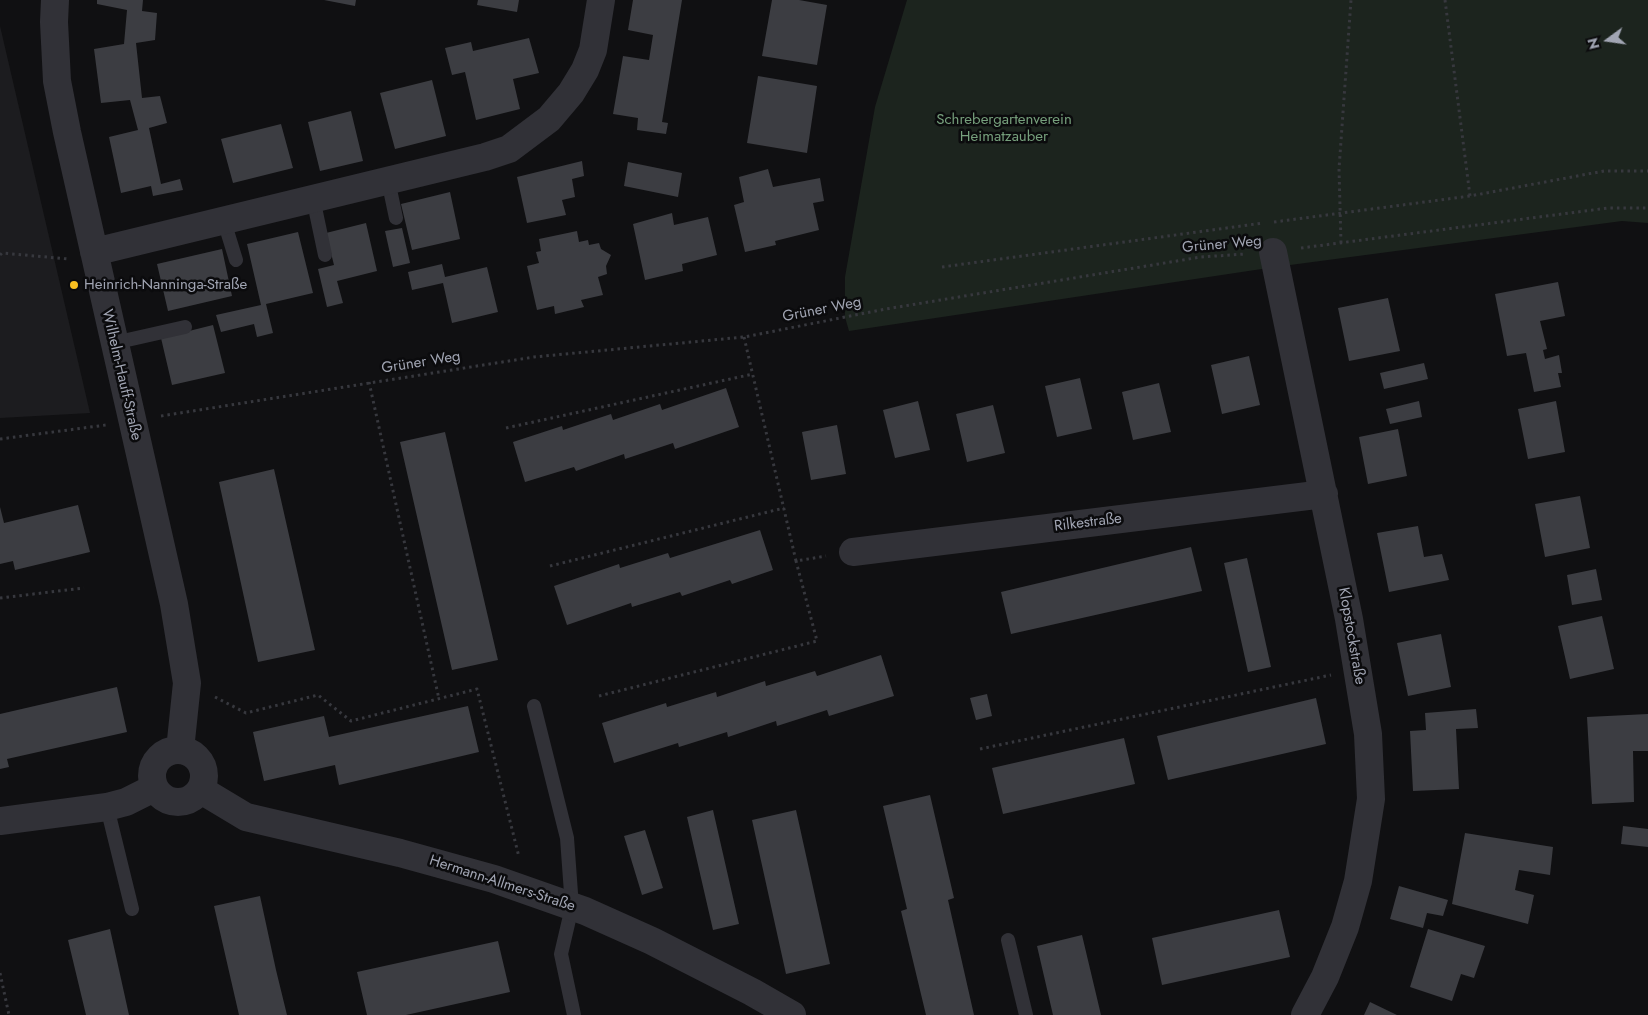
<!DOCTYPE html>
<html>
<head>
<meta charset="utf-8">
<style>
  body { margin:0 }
  #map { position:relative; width:1648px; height:1015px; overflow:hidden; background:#101012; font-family:Jost,sans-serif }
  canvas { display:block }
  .north { position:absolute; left:1583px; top:15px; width:50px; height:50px; -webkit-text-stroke:4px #0b0b0d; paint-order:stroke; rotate:256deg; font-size:14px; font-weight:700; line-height:20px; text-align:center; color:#a1a5b3 }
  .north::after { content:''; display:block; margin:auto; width:18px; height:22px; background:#a1a5b3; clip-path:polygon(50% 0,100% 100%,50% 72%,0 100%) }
</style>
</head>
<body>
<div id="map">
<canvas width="1648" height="1015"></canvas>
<div class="north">N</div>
</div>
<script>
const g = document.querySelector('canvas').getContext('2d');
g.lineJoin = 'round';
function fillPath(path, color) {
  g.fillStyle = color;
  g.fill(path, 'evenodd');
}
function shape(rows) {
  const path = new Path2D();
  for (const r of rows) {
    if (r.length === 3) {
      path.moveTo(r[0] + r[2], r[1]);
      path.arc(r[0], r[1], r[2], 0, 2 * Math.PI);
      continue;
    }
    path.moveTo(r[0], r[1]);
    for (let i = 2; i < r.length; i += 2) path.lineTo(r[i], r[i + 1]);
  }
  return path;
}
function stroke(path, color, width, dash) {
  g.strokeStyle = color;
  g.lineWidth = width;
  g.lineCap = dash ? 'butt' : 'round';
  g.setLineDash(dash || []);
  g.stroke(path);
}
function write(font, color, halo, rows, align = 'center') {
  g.font = font + ' Jost,sans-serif';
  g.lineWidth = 5;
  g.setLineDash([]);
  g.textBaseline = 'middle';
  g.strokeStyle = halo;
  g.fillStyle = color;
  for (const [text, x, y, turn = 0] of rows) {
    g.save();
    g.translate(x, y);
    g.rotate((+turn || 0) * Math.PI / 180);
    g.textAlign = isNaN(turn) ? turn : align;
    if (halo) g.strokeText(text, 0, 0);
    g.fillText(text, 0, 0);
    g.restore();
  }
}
const built = shape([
  [0,26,90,413,0,418]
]);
const green = shape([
  [907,0,1648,0,1648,223,1622,221,1275,267,849,331,845,317,845,277,875,107]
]);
const building = shape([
  [97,0,143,0,142,11,157,13,155,40,136,43,142,98,160,96,167,123,149,128,161,184,180,179,183,190,153,196,151,186,121,193,109,137,138,130,130,100,101,103,94,49,124,44,127,10,97,4],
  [324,0,356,0,355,6],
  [478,0,519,0,517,12,477,5],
  [633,0,682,0,662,122,668,123,666,134,637,130,638,118,613,114,623,56,649,60,653,35,628,30],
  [772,0,799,0,827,5,817,65,762,56],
  [529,38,539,73,513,79,520,109,476,120,465,72,452,75,445,48,471,42,473,51],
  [758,76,817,86,807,153,747,143],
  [432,80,446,136,395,149,380,93],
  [351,111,363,161,320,171,308,122],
  [281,124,293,168,233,183,221,139],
  [582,161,584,176,572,179,575,197,562,200,566,215,527,223,517,177],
  [628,162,682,173,678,197,624,186],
  [768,169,773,187,820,178,824,201,813,203,819,230,775,241,776,245,745,252,734,205,744,202,739,177],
  [450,192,460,239,412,250,401,204],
  [672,213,674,225,708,217,717,255,682,264,683,271,645,280,633,224],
  [366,223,377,271,337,281,343,303,327,307,318,269,334,265,326,233],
  [402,228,410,263,393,267,385,231],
  [577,231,579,242,588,240,589,245,599,243,601,249,611,255,606,266,607,274,598,277,603,295,581,300,584,307,555,314,554,306,537,310,527,266,539,263,536,252,541,251,539,239],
  [298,232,313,293,266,304,273,333,257,337,254,324,221,332,216,315,261,305,247,244],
  [222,249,232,296,168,311,157,264],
  [442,264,445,277,487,267,498,312,452,323,443,283,412,290,408,272],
  [1558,282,1565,316,1540,321,1547,349,1543,350,1545,359,1559,355,1562,373,1558,373,1561,387,1534,392,1526,353,1507,356,1495,294],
  [1388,298,1400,351,1349,361,1338,308],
  [213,325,225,373,172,385,161,338],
  [1249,356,1260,405,1222,414,1211,365],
  [1424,363,1428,379,1384,389,1380,373],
  [1080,378,1092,429,1057,437,1045,386],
  [1159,383,1171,432,1133,440,1122,392],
  [726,388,739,427,675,449,673,443,625,459,624,454,576,471,574,467,525,482,513,442,562,426,563,430,611,414,613,420,660,404,662,410],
  [918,401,930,450,895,458,883,410],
  [1419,401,1422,417,1390,424,1386,409],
  [1556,401,1565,452,1528,459,1518,409],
  [993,405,1005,453,967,462,956,414],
  [837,425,846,474,811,480,802,432],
  [1398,429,1407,476,1368,484,1359,437],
  [445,432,498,660,452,670,400,442],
  [274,469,315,650,258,662,219,482],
  [1580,496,1590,548,1545,557,1535,504],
  [78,505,90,552,15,570,13,561,0,564,0,507,4,523],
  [1418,526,1424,557,1442,554,1449,580,1389,592,1377,533],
  [760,530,773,570,732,584,730,580,682,596,680,592,632,607,631,603,567,625,554,586,619,564,620,568,668,553,670,558],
  [1191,547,1202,591,1011,634,1001,592],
  [1247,558,1271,667,1248,672,1224,563],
  [1596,569,1602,600,1572,605,1567,575],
  [1602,616,1614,669,1570,679,1558,626],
  [1441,634,1451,687,1408,696,1397,643],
  [881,655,894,696,829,716,827,710,777,726,776,721,728,737,727,732,679,747,678,743,614,763,602,723,666,703,667,707,716,692,717,697,765,681,766,686,815,671,817,676],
  [117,687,127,732,7,759,9,767,0,769,0,714],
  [987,694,992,716,976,720,970,698],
  [1316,698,1326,744,1168,780,1157,736],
  [468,706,479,752,339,785,335,765,264,781,253,732,324,716,329,737],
  [1476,709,1478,728,1456,729,1459,789,1413,791,1410,731,1426,730,1425,713],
  [1648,714,1648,751,1633,751,1634,802,1592,804,1587,717],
  [1124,738,1135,784,1003,814,992,768],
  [930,795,954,898,948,900,974,1015,926,1015,901,911,907,909,883,806],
  [713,810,739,924,713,930,687,817],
  [796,810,830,964,786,974,752,820],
  [1623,826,1648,829,1648,847,1621,844],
  [645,830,663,888,642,895,624,836],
  [1465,833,1553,847,1550,875,1519,870,1515,890,1534,895,1528,924,1452,904],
  [1399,886,1448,900,1443,916,1427,913,1423,928,1390,919],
  [260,896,276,970,287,1015,239,1015,214,906],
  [1279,910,1290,957,1162,985,1152,938],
  [110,929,129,1015,86,1015,68,940],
  [1428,929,1485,946,1474,978,1461,974,1452,1001,1410,987],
  [1082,935,1101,1015,1053,1015,1037,946],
  [498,941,510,992,406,1015,367,1015,357,972],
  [1370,1002,1397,1015,1364,1015]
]);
const path = shape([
  [1445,0,1470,196],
  [1274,222,1470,196,1604,171,1648,171],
  [1341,243,1339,169,1351,0],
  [1301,248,1608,208,1648,208],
  [0,255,2,253,68,259],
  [942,267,1263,223],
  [744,337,796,561,826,556],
  [369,382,439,699],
  [161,416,534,357,744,337,886,309,1201,257,1245,254],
  [506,428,753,374],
  [0,439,106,425],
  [550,566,784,508],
  [0,598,84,588],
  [599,696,817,641,796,561],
  [215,697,246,713,318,695,351,721,477,689,519,857],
  [980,749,1331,675],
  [0,973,9,1015]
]);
const lane = shape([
  [388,180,396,218],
  [313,198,325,255],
  [224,221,236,260],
  [114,343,185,327],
  [534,706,567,838,572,907,561,954,574,1015],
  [107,807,132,909],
  [1008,940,1026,1015]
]);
const street = shape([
  [55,0,54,22,57,81,67,132,174,604,187,683,180,750],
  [94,252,485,157,509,149,549,119,571,93,585,70,593,50,601,0],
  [1273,252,1349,619,1368,734,1371,799,1358,881,1345,927,1325,977,1305,1015],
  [853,552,1324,494],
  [178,776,26],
  [201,790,246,817,400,853,494,879,585,911,652,941,752,992,792,1015],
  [0,821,107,807,126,802,154,788]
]);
const markers = [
  [74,285,5,"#f9bf21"]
];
const parkNames = [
  ["Schrebergartenverein",1004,120],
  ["Heimatzauber",1004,137]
];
const streetNames = [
  ["Grüner Weg",1222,245,-5],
  ["Grüner Weg",822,310,-11],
  ["Grüner Weg",421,363,-9],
  ["Wilhelm-Hauff-Straße",121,375,77],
  ["Rilkestraße",1088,523,-7],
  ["Klopstockstraße",1351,636,80],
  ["Hermann-Allmers-Straße",502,884,18]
];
const poiNames = [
  ["Heinrich-Nanninga-Straße",84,285]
];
fillPath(built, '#1c1c1f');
fillPath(green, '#1c241e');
fillPath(building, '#3c3d42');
stroke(path, '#37383e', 3, [2.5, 4]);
stroke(lane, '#313137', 14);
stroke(street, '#313137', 28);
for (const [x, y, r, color] of markers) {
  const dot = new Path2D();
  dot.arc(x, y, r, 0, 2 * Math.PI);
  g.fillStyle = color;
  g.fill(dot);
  stroke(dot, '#0b0b0d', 2);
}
write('15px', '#769f7c', '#0b0b0d', parkNames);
write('15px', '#a1a5b3', '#0b0b0d', streetNames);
write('15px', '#a1a5b3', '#0b0b0d', poiNames, 'left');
</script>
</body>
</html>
